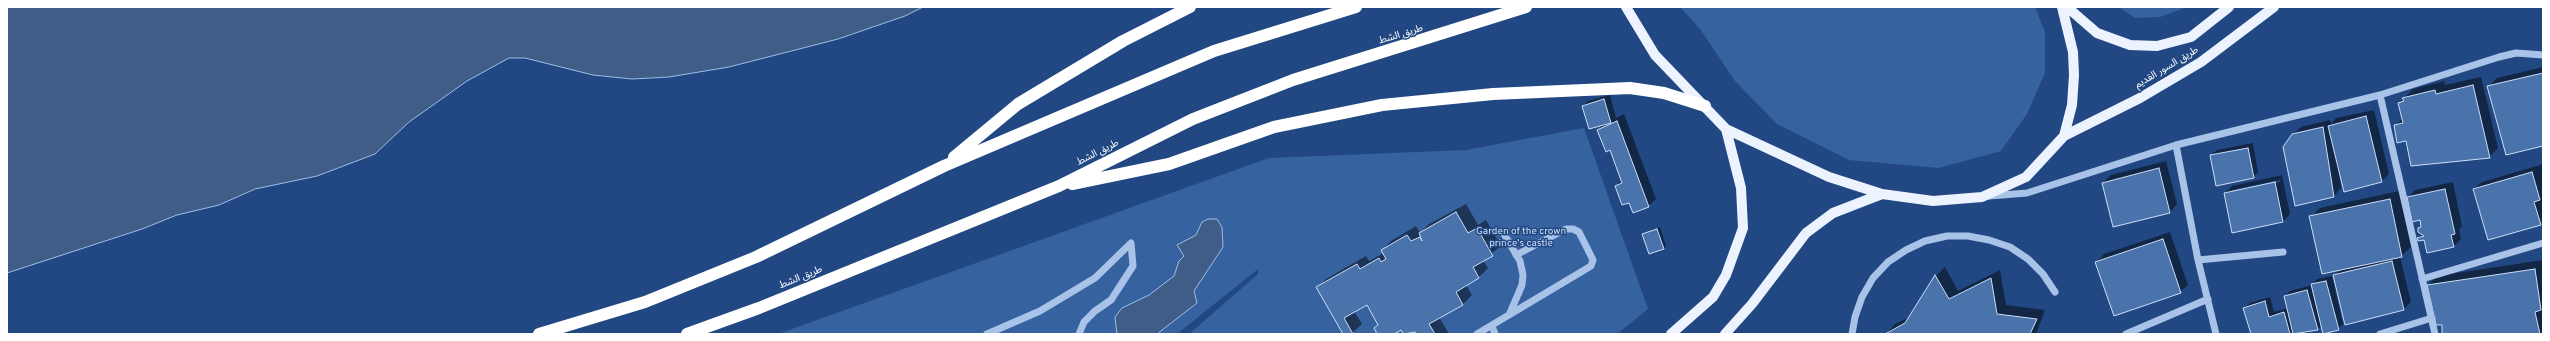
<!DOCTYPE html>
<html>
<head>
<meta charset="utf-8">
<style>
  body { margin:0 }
  #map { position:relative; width:2550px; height:341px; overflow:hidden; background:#224883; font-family:Overpass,sans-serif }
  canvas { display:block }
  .frame { position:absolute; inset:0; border:8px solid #fff; pointer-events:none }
</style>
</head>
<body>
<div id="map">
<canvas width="2550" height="341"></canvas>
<div class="frame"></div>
</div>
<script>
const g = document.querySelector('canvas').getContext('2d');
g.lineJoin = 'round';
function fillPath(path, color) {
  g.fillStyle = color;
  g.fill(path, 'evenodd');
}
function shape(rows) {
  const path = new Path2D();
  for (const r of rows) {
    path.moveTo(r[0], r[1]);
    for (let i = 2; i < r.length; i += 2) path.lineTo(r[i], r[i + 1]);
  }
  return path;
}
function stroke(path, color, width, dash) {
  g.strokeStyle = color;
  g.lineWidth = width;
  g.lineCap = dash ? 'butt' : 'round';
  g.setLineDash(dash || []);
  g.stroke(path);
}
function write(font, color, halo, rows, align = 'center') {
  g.font = font + ' Overpass,"Noto Sans Arabic",sans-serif';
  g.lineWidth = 3;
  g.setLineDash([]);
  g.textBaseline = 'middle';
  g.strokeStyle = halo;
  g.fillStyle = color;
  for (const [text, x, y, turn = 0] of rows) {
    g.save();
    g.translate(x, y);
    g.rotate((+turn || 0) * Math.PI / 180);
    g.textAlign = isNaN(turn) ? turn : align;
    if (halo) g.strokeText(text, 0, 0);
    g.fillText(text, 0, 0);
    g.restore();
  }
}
const green = shape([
  [1680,7,2035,7,2045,32,2045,73,2027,114,2001,151,1939,168,1849,160,1777,124,1735,81,1700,29],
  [2118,7,2187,7,2160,17,2135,18],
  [1584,128,1648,309,1617,334,1189,334,1258,274,1258,269,1177,334,778,334,1269,158,1466,150]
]);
const water = shape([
  [7,7,923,7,905,16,838,39,729,67,669,77,632,79,593,75,525,58,509,58,467,81,409,122,375,154,317,176,255,189,219,205,177,215,142,229,7,273,7,7],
  [1208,219,1217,219,1222,227,1223,247,1194,291,1197,303,1157,334,1117,334,1115,317,1122,308,1149,295,1174,276,1179,261,1184,256,1177,245,1196,235,1202,222,1208,219]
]);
const shadow = shape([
  [2543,67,2543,145,2488,87,2497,78],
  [2481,77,2498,148,2489,157,2407,140,2395,126,2403,118,2399,103,2413,89,2444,81,2445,85],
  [1610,95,1616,118,1624,114,1656,199,1648,206,1630,201,1616,186,1622,180,1611,149,1598,130,1604,124,1583,106,1588,101],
  [2374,110,2389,174,2382,181,2345,190,2339,173,2341,188,2334,196,2293,135,2301,127,2330,120,2331,124,2336,118],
  [2253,143,2258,172,2253,177,2211,155,2217,150],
  [2166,161,2177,204,2170,212,2103,183,2111,175],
  [2543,163,2543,221,2540,224,2474,189,2482,182,2540,165],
  [2282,175,2290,214,2283,222,2233,232,2225,193,2232,186],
  [2280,180,2280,182,2232,192,2232,190],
  [2453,182,2462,226,2459,229,2461,239,2454,246,2418,238,2422,234,2419,228,2422,225,2420,219,2408,198,2415,190],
  [2399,191,2411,247,2400,257,2411,302,2404,309,2346,324,2334,276,2340,270,2311,217,2320,208],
  [1466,204,1478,225,1486,220,1501,246,1483,260,1488,268,1479,277,1466,285,1472,295,1463,304,1439,317,1449,334,1418,334,1416,331,1405,334,1402,329,1392,334,1378,334,1379,324,1367,304,1354,311,1362,324,1351,334,1344,334,1317,288,1326,279,1366,256,1369,261,1384,253,1382,250,1391,241,1416,226,1420,233,1429,224],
  [1660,227,1666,246,1664,248,1643,235],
  [2170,232,2188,285,2180,292,2097,262,2104,254],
  [2543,260,2543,334,2444,334,2443,324,2428,285,2437,276],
  [1945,267,1958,291,2000,270,2006,305,2045,310,2036,334,1886,334,1895,324,1910,317,1936,276],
  [2332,276,2343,324,2338,329,2322,325,2317,330,2301,334,2252,334,2244,308,2250,303,2270,297,2274,312,2288,308,2285,296,2290,291,2312,285,2317,279]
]);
const building = shape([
  [2543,73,2543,146,2506,155,2487,86,2543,73],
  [2473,85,2490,158,2411,166,2406,141,2397,143,2394,125,2403,123,2398,103,2404,101,2402,98,2435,90,2436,94,2473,85],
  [1604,99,1611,123,1589,129,1582,106,1604,99],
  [2366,116,2382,182,2344,192,2328,126,2366,116],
  [1617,121,1649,207,1633,213,1629,203,1622,205,1615,186,1622,183,1610,150,1606,152,1597,130,1617,121],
  [2323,127,2334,197,2295,206,2283,147,2292,134,2323,127],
  [2248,148,2254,178,2216,186,2210,155,2248,148],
  [2159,168,2170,213,2113,227,2102,183,2159,168],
  [2532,172,2540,200,2534,202,2541,225,2488,240,2473,189,2532,172],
  [2275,182,2283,222,2232,233,2224,193,2275,182],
  [2445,189,2455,234,2451,235,2454,247,2427,253,2424,240,2418,241,2417,238,2424,236,2418,232,2418,228,2421,227,2420,220,2412,222,2407,197,2445,189],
  [2390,199,2402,257,2322,274,2309,216,2390,199],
  [1456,212,1468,233,1477,228,1493,256,1473,267,1479,278,1456,292,1463,305,1429,324,1435,334,1416,334,1415,332,1404,334,1401,330,1394,334,1377,334,1374,328,1378,325,1367,305,1344,318,1353,334,1343,334,1316,287,1357,264,1360,269,1379,258,1381,262,1386,259,1381,250,1407,235,1411,241,1420,237,1422,241,1419,233,1456,212],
  [1657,229,1664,249,1649,254,1642,234,1657,229],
  [2163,239,2181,293,2114,316,2095,262,2163,239],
  [2392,261,2404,310,2345,325,2333,275,2392,261],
  [2535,269,2541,310,2535,312,2540,334,2442,334,2442,325,2436,325,2427,285,2535,269],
  [1935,275,1949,299,1991,278,1997,314,2037,319,2030,334,1885,334,1905,323,1935,275],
  [2326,281,2339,330,2323,334,2311,284,2326,281],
  [2307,290,2318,330,2293,334,2284,296,2307,290],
  [2265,301,2269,317,2284,312,2290,334,2251,334,2243,308,2265,301]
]);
const minor = shape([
  [2380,95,2435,334],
  [2176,145,2198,260,2216,334],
  [1989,196,2027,193,2176,145,2380,95,2499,57,2516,53,2543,55],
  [1504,234,1520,261,1523,275,1522,285,1510,313],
  [2198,260,2283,252],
  [2422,279,2543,243],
  [1492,326,1495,334],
  [987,334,1040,311,1095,278,1131,243,1133,266,1111,300,1095,311,1084,322,1079,334],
  [1477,334,1591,266,1593,260,1579,232,1573,229,1566,229,1516,255],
  [1852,334,1855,317,1862,297,1873,278,1888,262,1906,250,1925,241,1947,236,1968,236,1989,240,2010,247,2028,259,2043,274,2055,292],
  [2126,334,2208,299],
  [2380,334,2432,318]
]);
const major = shape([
  [1626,7,1655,55,1726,129,1829,177,1882,194,1933,201,1982,197,2026,177,2064,136,2072,105,2074,75,2073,52,2062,7],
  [2067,7,2097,33,2130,45,2157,46,2191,37,2229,7],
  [2064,136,2140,98,2201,62,2274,7],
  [1671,334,1713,297,1726,275,1743,228,1741,188,1726,129],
  [1725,334,1752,304,1806,233,1833,213,1882,194]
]);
const highway = shape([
  [954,157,1018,104,1123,41,1190,7],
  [1072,184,1169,164,1274,127,1382,105,1493,94,1630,88,1664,93,1705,106],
  [539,334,645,302,756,257,944,166,1214,51,1356,7],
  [687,334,759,308,1059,186,1193,119,1293,80,1526,7]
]);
const streetNames = [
  ["طريق الشط",1401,35,-17],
  ["طريق السور القديم",2167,68,-31],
  ["طريق الشط",1098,153,-27],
  ["طريق الشط",801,278,-22]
];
const parkNames = [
  ["Garden of the crown",1521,232],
  ["prince's castle",1521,244]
];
fillPath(green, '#3662a0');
fillPath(water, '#405d88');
stroke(water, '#9dbee9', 1);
fillPath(shadow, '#0007');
fillPath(building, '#4a72ab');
stroke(building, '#cddef6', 1);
stroke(minor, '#a9c3e8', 7);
stroke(major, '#ecf2fe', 10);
stroke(highway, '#fff', 12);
write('10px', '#fff', '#224883', streetNames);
write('10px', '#cddef6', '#224883', parkNames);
</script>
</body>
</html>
